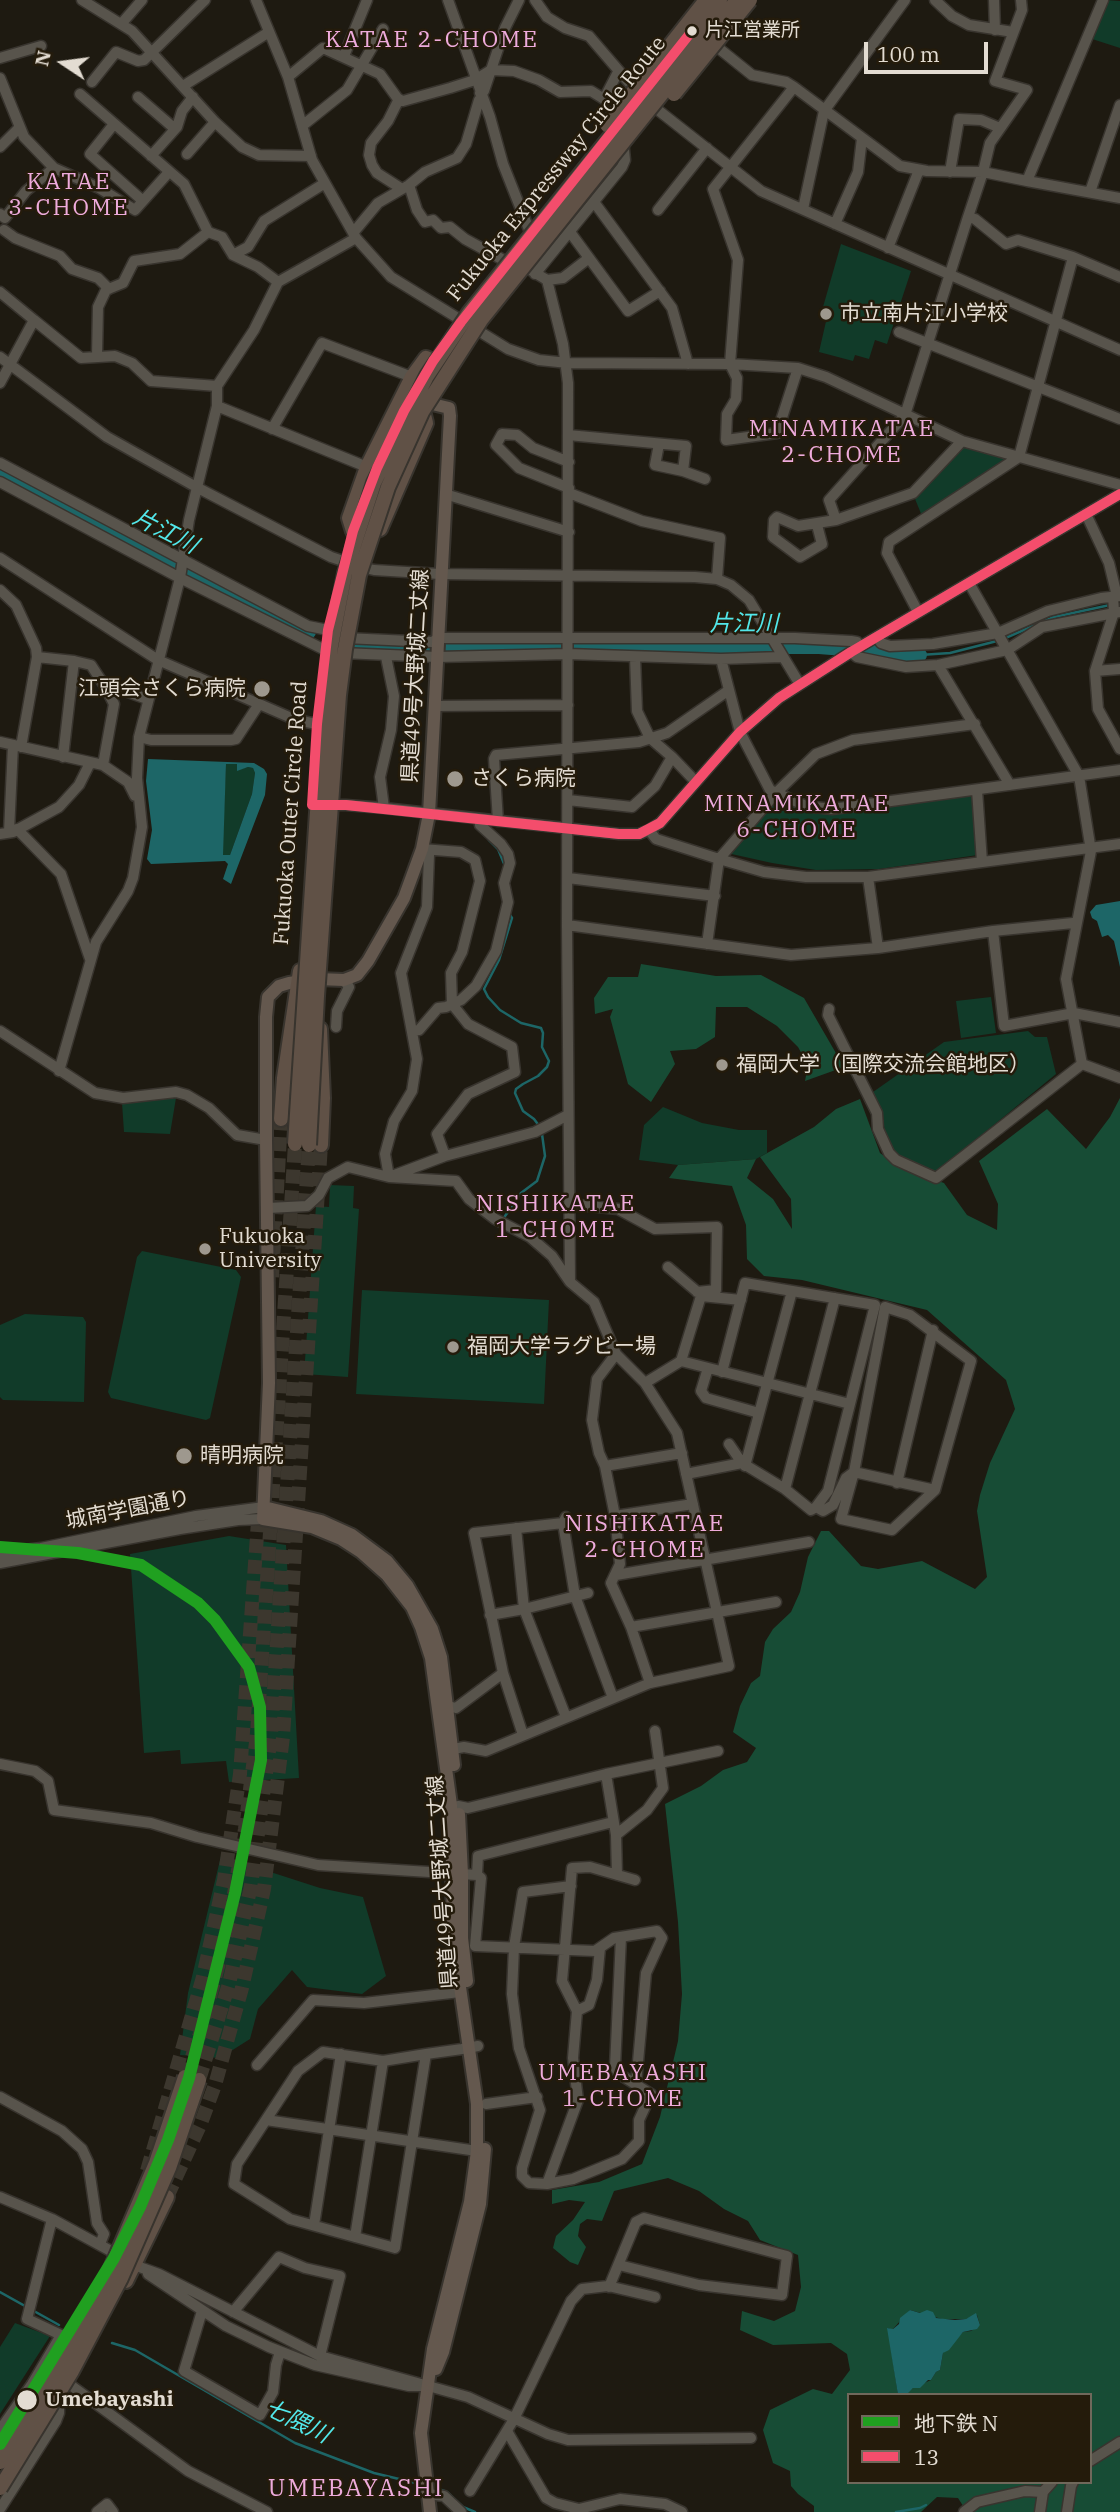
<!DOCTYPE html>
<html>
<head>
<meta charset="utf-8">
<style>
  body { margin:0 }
  #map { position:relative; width:1120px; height:2512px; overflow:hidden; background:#1e1a11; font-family:"IBM Plex Serif","Noto Sans JP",serif }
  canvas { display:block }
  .legend { position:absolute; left:847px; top:2393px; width:245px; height:91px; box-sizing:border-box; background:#241b0b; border:2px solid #70685b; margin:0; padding:9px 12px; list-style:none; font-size:21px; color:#e3dcd2 }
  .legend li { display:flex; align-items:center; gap:14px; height:35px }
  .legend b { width:35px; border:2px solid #70685b }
  .north { position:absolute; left:28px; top:28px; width:70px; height:70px; -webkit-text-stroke:5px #241b0b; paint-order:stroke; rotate:283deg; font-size:19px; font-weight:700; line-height:28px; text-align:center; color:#e3dcd2 }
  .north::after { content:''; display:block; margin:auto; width:24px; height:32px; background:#e3dcd2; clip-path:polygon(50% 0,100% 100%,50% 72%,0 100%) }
  .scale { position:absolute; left:864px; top:42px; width:124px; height:32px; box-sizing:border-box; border:4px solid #e3dcd2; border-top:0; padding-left:9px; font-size:21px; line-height:24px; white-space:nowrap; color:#e3dcd2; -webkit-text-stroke:5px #241b0b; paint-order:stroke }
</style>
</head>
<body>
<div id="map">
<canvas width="1120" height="2512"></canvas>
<ul class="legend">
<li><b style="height:9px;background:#20a020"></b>地下鉄 N</li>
<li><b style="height:9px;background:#f44d6c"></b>13</li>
</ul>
<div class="north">N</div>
<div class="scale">100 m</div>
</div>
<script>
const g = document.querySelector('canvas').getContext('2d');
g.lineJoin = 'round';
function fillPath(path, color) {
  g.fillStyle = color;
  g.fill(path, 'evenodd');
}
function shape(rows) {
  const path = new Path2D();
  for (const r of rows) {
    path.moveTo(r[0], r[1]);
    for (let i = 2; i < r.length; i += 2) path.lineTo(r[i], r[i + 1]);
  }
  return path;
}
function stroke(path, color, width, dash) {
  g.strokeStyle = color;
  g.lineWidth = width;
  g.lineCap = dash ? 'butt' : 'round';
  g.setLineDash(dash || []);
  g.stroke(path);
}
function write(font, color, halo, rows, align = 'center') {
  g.font = font + ' "IBM Plex Serif","Noto Sans JP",serif';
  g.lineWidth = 5;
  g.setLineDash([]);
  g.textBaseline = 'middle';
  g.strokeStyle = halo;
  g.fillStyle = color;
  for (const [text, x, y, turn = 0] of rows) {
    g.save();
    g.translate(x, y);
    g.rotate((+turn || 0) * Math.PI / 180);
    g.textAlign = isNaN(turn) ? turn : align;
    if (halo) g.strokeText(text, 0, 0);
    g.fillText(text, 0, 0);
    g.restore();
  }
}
const green = shape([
  [1106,0,1120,1,1120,48,1089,38],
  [841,244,911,271,887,344,875,340,869,359,855,355,853,361,819,352,827,317,821,314],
  [962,444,1006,458,1007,461,922,516,913,494],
  [226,763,238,764,237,770,248,767,253,768,255,773,252,794,230,855,222,855],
  [972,795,978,855,879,869,816,870,772,863,727,853,776,796,811,812,832,812],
  [991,997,996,1033,961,1038,956,1001],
  [1028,1031,1035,1037,1047,1037,1056,1074,934,1174,901,1160,891,1149,885,1137,883,1115,873,1092,944,1042],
  [176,1098,170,1134,124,1132,122,1103],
  [663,1107,702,1123,739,1130,767,1130,767,1153,756,1159,678,1165,639,1160,644,1125],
  [330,1185,354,1186,353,1208,359,1209,348,1377,304,1374,316,1206,329,1207],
  [142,1251,236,1270,241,1277,210,1418,206,1420,111,1398,108,1392,137,1257],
  [362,1290,549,1300,544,1404,356,1394],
  [25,1314,83,1317,86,1322,84,1402,3,1400,0,1397,0,1325],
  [229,1536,286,1545,299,1778,229,1782,226,1761,181,1764,180,1750,144,1753,130,1554],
  [221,1856,320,1888,363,1897,386,1976,362,1994,307,1987,292,1970,258,2009,250,2039,220,2058,180,2055,188,1993],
  [15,2323,50,2336,0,2414,0,2347]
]);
const forest = shape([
  [641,964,716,976,761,975,804,998,844,1067,805,1081,808,1065,798,1047,777,1026,747,1007,716,1007,715,1037,696,1049,670,1051,675,1064,651,1102,628,1084,610,1017,613,1009,595,1014,594,998,608,977,638,977],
  [1120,1098,1120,2512,967,2512,958,2498,937,2497,921,2512,814,2512,814,2506,798,2494,791,2486,790,2471,773,2463,763,2430,770,2410,813,2389,832,2394,850,2370,847,2354,831,2343,773,2345,740,2330,742,2311,774,2321,795,2311,801,2287,798,2255,760,2240,748,2221,724,2209,699,2191,668,2178,614,2191,602,2221,587,2219,580,2224,578,2236,586,2247,578,2265,570,2262,553,2248,556,2236,573,2220,585,2202,569,2200,552,2204,552,2190,599,2182,642,2164,660,2117,678,2041,682,1994,678,1922,665,1804,701,1786,723,1770,747,1762,756,1748,733,1732,740,1706,751,1683,760,1676,765,1642,773,1629,791,1612,800,1592,808,1557,821,1531,829,1531,861,1566,878,1569,922,1561,975,1589,987,1577,977,1511,980,1495,990,1463,1015,1409,1006,1380,927,1310,802,1280,764,1276,747,1259,746,1225,732,1186,669,1178,678,1165,756,1159,747,1178,773,1199,792,1229,791,1199,760,1157,814,1127,836,1109,860,1099,880,1153,901,1168,944,1183,967,1215,997,1230,998,1204,979,1161,1047,1109,1086,1149,1110,1117],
  [910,2310,942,2319,966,2319,977,2315,980,2325,971,2331,963,2332,943,2353,940,2370,936,2372,931,2380,913,2388,904,2395,1090,2395,1090,2482,849,2482,849,2395,898,2395,888,2328,892,2330]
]);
const water = shape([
  [148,759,254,763,264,769,267,774,265,795,231,884,223,879,228,864,225,861,151,864,147,859,152,830,146,781],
  [226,764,237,764,237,771,248,767,253,768,255,773,252,794,230,855,223,855],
  [1120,901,1120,967,1114,941,1108,935,1102,937,1097,921,1092,918,1090,912,1096,905],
  [910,2310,920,2313,927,2310,933,2312,936,2318,955,2320,966,2319,976,2313,980,2325,977,2329,963,2332,949,2350,943,2353,940,2370,936,2372,931,2380,928,2380,920,2388,913,2388,907,2394,898,2395,887,2328,893,2329,899,2324,900,2318]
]);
const stream = shape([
  [1003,639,1054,617,1110,605],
  [920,655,950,653,997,641],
  [489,840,498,849,505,866],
  [501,889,503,872],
  [508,912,512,918,499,960,484,989,488,997,500,1010,521,1023,541,1028,543,1033,542,1047,549,1061,547,1067,538,1076,523,1084,516,1089,515,1093,523,1111,534,1119,540,1127],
  [503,1219,521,1193,537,1181,545,1156,542,1134],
  [0,2292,59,2325],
  [112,2343,135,2350,295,2443,374,2473,424,2485],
  [430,2486,447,2492,463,2507,475,2512],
  [896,2512,920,2508,926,2505]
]);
const river = shape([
  [0,473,48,495,309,632],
  [360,647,819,647,920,655]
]);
const highwayTunnel = shape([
  [272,1277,281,1119],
  [185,2077,201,2031,228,1929,245,1829,257,1734,295,1144],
  [199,2080,229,1984,251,1886,271,1736,309,1145],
  [147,2171,203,1977,224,1880,240,1774,259,1507],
  [167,2197,201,2123,215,2085,242,1988,264,1889,283,1737,321,1145]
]);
const minor = shape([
  [82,0,132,31,215,122,242,147,259,155,311,156],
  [256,0,288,77,312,160,356,238,391,277,508,349,539,360,568,363,730,364,798,368,826,377,962,441,1120,485],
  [448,0,490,117,503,164,530,232,528,240],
  [535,0,547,17,565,28,589,36,638,93],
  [935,0,952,16,969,25,1013,32],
  [994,0,995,30],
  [122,23,142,0],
  [711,42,752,75,786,82,794,87,900,166,927,171,983,172,990,143,1027,90,995,81,1022,10,1021,0],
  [344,56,367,0],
  [0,58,41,46],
  [288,77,323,48,380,74,398,99,403,101,450,88,475,80,491,70,514,71,539,80,560,92,591,91,604,99,618,72],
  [0,78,24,137,54,168,99,188,135,210,169,172],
  [92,82,116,52,138,61,144,60,205,0],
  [183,86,269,32],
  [794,87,713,189,738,260,730,364,737,378,736,399,727,414,726,440,777,433,798,368],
  [480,93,484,91,505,28,519,0],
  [80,94,184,184,208,232],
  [138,97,175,129],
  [399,99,388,121,371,143,369,155,372,165,377,173,402,189],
  [649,103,761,191,1120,350],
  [114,124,90,154,143,201],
  [302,126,347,90,383,29],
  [0,147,19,128],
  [187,154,215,122],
  [151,156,177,127,182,111,193,97],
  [950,172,959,119,981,120,1000,128],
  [1027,181,1120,198],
  [409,185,417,210,425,222,433,220,441,228,450,227,465,239,507,262],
  [1090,192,1120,105],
  [594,202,672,308,688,364],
  [803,209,824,111,905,0],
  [658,210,707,148],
  [0,214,5,218,26,191,54,168],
  [968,217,983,172,1027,181,1103,0],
  [835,224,858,172,862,138],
  [4,230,15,238,60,256,72,269,98,278,109,289],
  [570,232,628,311,660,291],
  [353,233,378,203,409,185,425,172,457,158,466,144,479,100,482,99],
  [888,248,919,170],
  [233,255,258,267,278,282],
  [535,274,622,167,625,160,623,140],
  [547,280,563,278,589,258],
  [0,292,34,320,0,383],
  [34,320,81,358,115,356,132,363,151,381,217,386,217,406,189,520,180,578,139,737,137,778,142,827,133,878,128,891,96,942,59,1071],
  [899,332,1120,419],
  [97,356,98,307,106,290,123,283,134,261,180,254,208,232,222,237,233,255,248,247,264,221,325,183],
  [0,357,107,437,198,488,331,557,361,567,374,570,440,574,695,577,717,579,731,585,749,600,799,683],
  [217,386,254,330,278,282,356,238],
  [217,406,367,467],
  [272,429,322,343,412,377],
  [568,435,686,446,683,471],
  [659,444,655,465,683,471,705,479],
  [569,462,533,448,517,435,502,434,496,445,519,468,569,488],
  [0,463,308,626,328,630,345,638,432,642,439,638,795,638,851,641,857,642,860,647],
  [0,482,180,578,325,650],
  [569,493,642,521,720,538,717,579],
  [445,494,569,532],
  [1086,514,1109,563,1117,596],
  [836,520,913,493,962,441],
  [817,525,822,544,800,557,773,537,774,520,777,517,798,526,836,520,829,500,905,415,968,217,975,219,1006,244,1018,240,1073,257,1120,277],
  [0,558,158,660,296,720,317,724],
  [969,583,1079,776,1091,851,1066,979,1082,1064],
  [0,590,16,605,36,648,37,657,21,747],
  [1113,596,1114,612,1095,671,1098,709,1120,749],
  [918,612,887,553,889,542,1019,457,1073,257],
  [877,637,881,643,890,646,933,644,998,633,1048,611,1101,598,1120,596],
  [851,652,857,657,906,667,938,665,1007,650,1042,627,1120,612],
  [342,653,437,657,568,654,721,659,782,657],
  [37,657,74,661,91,665,106,688,114,704,103,765],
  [635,657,637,711,650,738,672,757,696,782],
  [721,659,740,732,770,790,806,806,832,809,1120,770],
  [938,665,1010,785],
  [1095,671,1120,669],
  [106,688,111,686,147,699],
  [435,706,568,705],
  [139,737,151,740,231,740,236,739,259,704],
  [0,742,103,765,128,782,135,796,137,796],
  [63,757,74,661],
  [977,790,982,862],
  [568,800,632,807,655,786,672,757],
  [325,805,346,805,384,808,619,834,639,834,649,830,660,823,740,732,779,698,851,652,1120,494],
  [384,808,380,777,391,730,394,696,386,657],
  [498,821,494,759,496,755,639,742,667,733,729,690],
  [17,829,61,874,90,959],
  [649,830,656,839,719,859,764,872,806,877,868,877,1120,844],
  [9,832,13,745],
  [0,834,13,832,59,807,79,785,90,763],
  [868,877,878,948],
  [568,878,715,896],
  [567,925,791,955,878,948,993,931,1073,923,1076,925],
  [993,931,1004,1026,1074,1013,1120,1022],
  [707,944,719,859,776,793,816,754,853,740,975,724],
  [829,1009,828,1015,877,1113,878,1129,889,1153,896,1160,936,1178,1082,1064,1120,1078],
  [336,1027,337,1011,349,987,344,980],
  [0,1031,95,1093,123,1098,176,1092,187,1095,209,1108,237,1135,266,1140],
  [412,1031,419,1030,438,1008,446,1007,461,1000,476,986,496,951,508,902,504,883,510,863,508,854,501,844,480,825,481,820],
  [445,1156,437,1134,468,1094,515,1072,512,1047,468,1024,452,1004,451,973,462,952,480,881,475,860,461,852,422,849,429,855,427,907,401,973,417,1059,412,1091,394,1121,385,1154,389,1177,456,1181,469,1199,495,1219,530,1237,552,1256,570,1282],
  [569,1204,618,1209,655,1229,717,1227,716,1290,697,1292],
  [268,1208,307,1206,319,1195,328,1178,348,1167,389,1177,445,1156,535,1132,568,1115],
  [668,1267,701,1295],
  [885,1307,910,1315,971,1361,935,1490,892,1530,841,1519,854,1472,885,1307],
  [616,1354,597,1379,592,1420,599,1453,605,1466,615,1516,620,1564,611,1583,631,1627,650,1683],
  [681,1361,850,1404],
  [708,1368,701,1391,706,1398,759,1413],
  [722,1372,745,1283,875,1305,828,1491,816,1507],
  [645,1383,681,1361,701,1296,741,1300],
  [729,1444,742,1463,785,1489,811,1510,816,1507,823,1511,833,1505,846,1478,854,1472,935,1490],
  [605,1466,682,1453],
  [745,1466,792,1291],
  [686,1474,742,1463],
  [897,1483,933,1330],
  [785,1489,835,1298],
  [615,1516,693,1504],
  [563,1523,575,1596,613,1698],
  [516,1528,524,1609,566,1717],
  [0,1553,41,1548,196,1516,264,1507],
  [0,1563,180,1529,238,1520,263,1519],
  [616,1575,809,1542],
  [490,1615,524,1609,588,1593],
  [631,1627,776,1602],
  [448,1706,456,1708,503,1673],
  [523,1735,503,1673,474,1533,563,1523,566,1517],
  [453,1749,464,1747,486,1751,650,1683,729,1666,677,1433,645,1383,616,1354,594,1302,570,1282,567,925,568,383,563,344,547,280,522,265,523,262],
  [0,1764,35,1771,48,1781,54,1810,151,1823,197,1837,318,1865,477,1875,481,1878,475,1946,595,1951,614,1938,657,1931,662,1938,646,1973,636,2084],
  [606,1774,616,1835,617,1875],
  [458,1806,468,1808,606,1774,718,1751],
  [616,1835,647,1810,663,1788,655,1731],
  [477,1875,478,1856,613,1822],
  [571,1886,523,1892,514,1947,512,1994,519,2048,540,2110,522,2168,522,2176,529,2183,547,2184,573,2179,622,2159,639,2141,639,2120,651,2094,619,2074,615,2067,621,1937],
  [577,2011,589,2005,597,1980,600,1948],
  [426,2054,395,2248,290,2219,234,2184,237,2164,298,2071,323,2052,383,2061,426,2054,462,2049,478,2046],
  [257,2065,313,2000,364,2003,460,1992],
  [0,2097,62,2131,82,2149,88,2162,97,2223,104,2234,100,2244],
  [486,2104,537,2097],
  [266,2120,477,2151],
  [547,2184,578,2100,573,2058,577,2011,562,1981,572,1868,590,1867,635,1880],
  [0,2197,52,2219,120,2256],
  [314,2225,341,2054],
  [355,2237,383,2061],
  [134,2265,159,2274,320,2356,468,2397,548,2434,568,2440,751,2438],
  [148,2274,226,2326,269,2347,315,2365,409,2386,421,2386],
  [609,2287,636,2222,644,2218,787,2256,782,2295,699,2285,619,2265],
  [202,2311,184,2371,260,2415,273,2392,276,2365,280,2352],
  [233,2312,279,2257,305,2268,340,2276,320,2356],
  [69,2384,188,2471,267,2512],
  [0,2430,32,2384,61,2335,27,2319,52,2219],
  [507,2431,546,2498,555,2503,579,2509,620,2499,665,2504,682,2512],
  [1090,2461,1120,2442],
  [470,2491,514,2419,571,2301,582,2289,608,2286,655,2297],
  [427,2494,444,2496,461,2512],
  [0,2509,56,2421,59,2413,59,2408,54,2407],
  [97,2512,107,2504,113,2512],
  [964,2512,977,2502,1025,2491,1043,2492,1052,2482],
  [1040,2512,1043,2492],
  [1067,2512,1071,2486,1073,2482]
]);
const major = shape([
  [428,403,449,408,450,416,429,814,422,849,404,898,368,961,357,975,344,980,318,979,289,983,279,986,268,997,266,1017,266,1140,269,1383,263,1519,312,1527,341,1539,361,1552,387,1575,412,1607,421,1627,431,1658,451,1805,453,1939,477,2104,477,2151,470,2202,433,2349,421,2433,430,2512],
  [264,1507,321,1521,352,1535,387,1561,407,1585,432,1629,441,1657,454,1765],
  [459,1814,462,1874,462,1938,467,1981],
  [436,2369,443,2352,480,2204,485,2149]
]);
const highway = shape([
  [380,529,426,423,423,411],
  [353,531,349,518,367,467,412,377,426,358,433,361],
  [320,1029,323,1098,321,1145],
  [281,1119,284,1078,300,971],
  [126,2281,167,2197]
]);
const highwayBridge = shape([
  [674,94,750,0],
  [607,125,706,0],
  [295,1144,322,737,331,646,345,573,374,483,427,376,469,313,720,0],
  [309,1145,317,996,339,695,345,649,359,575,388,487,422,412,481,320,737,0],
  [0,2462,60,2365,109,2273,156,2163,185,2077],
  [0,2488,72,2371,121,2278,169,2168,199,2080]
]);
const bus1 = shape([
  [692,31,461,322,433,361,404,411,377,468,353,531,328,630,317,724,312,805,346,805,619,834,639,834,660,823,740,732,779,698,851,652,1120,494]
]);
const metro1 = shape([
  [0,1547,78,1553,141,1565,198,1603,215,1620,249,1667,260,1707,261,1760,235,1893,189,2078,168,2140,140,2207,114,2258,0,2444]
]);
const markers = [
  [692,31,6,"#e3dcd2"],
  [826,314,7,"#9e988e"],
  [262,689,9,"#9e988e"],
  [455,779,9,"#9e988e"],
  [722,1065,7,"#9e988e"],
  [205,1249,7,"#9e988e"],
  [453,1347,7,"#9e988e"],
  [184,1456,9,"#9e988e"],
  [27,2400,11,"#e3dcd2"]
];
const busNames = [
  ["片江営業所",705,31]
];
const streetNames = [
  ["Fukuoka Expressway Circle Route",557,169,-51],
  ["県道49号大野城二丈線",416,676,-87],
  ["Fukuoka Outer Circle Road",291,813,-86],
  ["城南学園通り",128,1510,-11],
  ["県道49号大野城二丈線",443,1882,-94]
];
const poiNames = [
  ["市立南片江小学校",840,314],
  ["江頭会さくら病院",246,689,"right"],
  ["さくら病院",471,779],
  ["福岡大学（国際交流会館地区）",736,1065],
  ["Fukuoka",219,1237],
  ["University",219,1261],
  ["福岡大学ラグビー場",467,1347],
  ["晴明病院",200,1456]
];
const stopNames = [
  ["Umebayashi",45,2400]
];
const neighbourhoodNames = [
  ["KATAE 2-CHOME",432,40],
  ["KATAE",69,182],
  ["3-CHOME",69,208],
  ["MINAMIKATAE",842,429],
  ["2-CHOME",842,455],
  ["MINAMIKATAE",797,804],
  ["6-CHOME",797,830],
  ["NISHIKATAE",556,1204],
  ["1-CHOME",556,1230],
  ["NISHIKATAE",645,1524],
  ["2-CHOME",645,1550],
  ["UMEBAYASHI",623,2073],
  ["1-CHOME",623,2099]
];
const waterNames = [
  ["片江川",165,532,27],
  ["片江川",744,624],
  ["七隈川",297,2422,26]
];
const quarterNames = [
  ["UMEBAYASHI",356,2489]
];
fillPath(green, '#113b29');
fillPath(forest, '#174c35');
fillPath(water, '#1d6667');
stroke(stream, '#1d6667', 2.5);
stroke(river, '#1d6667', 14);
stroke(highwayTunnel, '#3c372e', 14, [14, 7]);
stroke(minor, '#38342e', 13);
stroke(major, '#38342e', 16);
stroke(highway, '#38342e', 18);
stroke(minor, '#58544c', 10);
stroke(major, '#64584e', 12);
stroke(highway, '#605146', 14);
stroke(highwayBridge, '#38342e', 18, []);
stroke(highwayBridge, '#605146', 14);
stroke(bus1, '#f44d6c', 10);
stroke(metro1, '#20a020', 12);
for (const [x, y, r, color] of markers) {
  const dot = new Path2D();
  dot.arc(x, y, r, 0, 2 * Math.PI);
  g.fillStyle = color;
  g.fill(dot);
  stroke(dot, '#241b0b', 2.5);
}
write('19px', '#e3dcd2', '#241b0b', busNames, 'left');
write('21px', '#e3dcd2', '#241b0b', streetNames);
write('21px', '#e3dcd2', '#241b0b', poiNames, 'left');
write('bold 21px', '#e3dcd2', '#241b0b', stopNames, 'left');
g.letterSpacing = '2px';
write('23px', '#eeabdc', '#241b0b', neighbourhoodNames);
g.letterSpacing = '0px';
write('italic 23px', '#52e7ea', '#241b0b', waterNames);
g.letterSpacing = '2px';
write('24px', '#eeabdc', '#241b0b', quarterNames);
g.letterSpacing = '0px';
</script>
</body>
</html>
